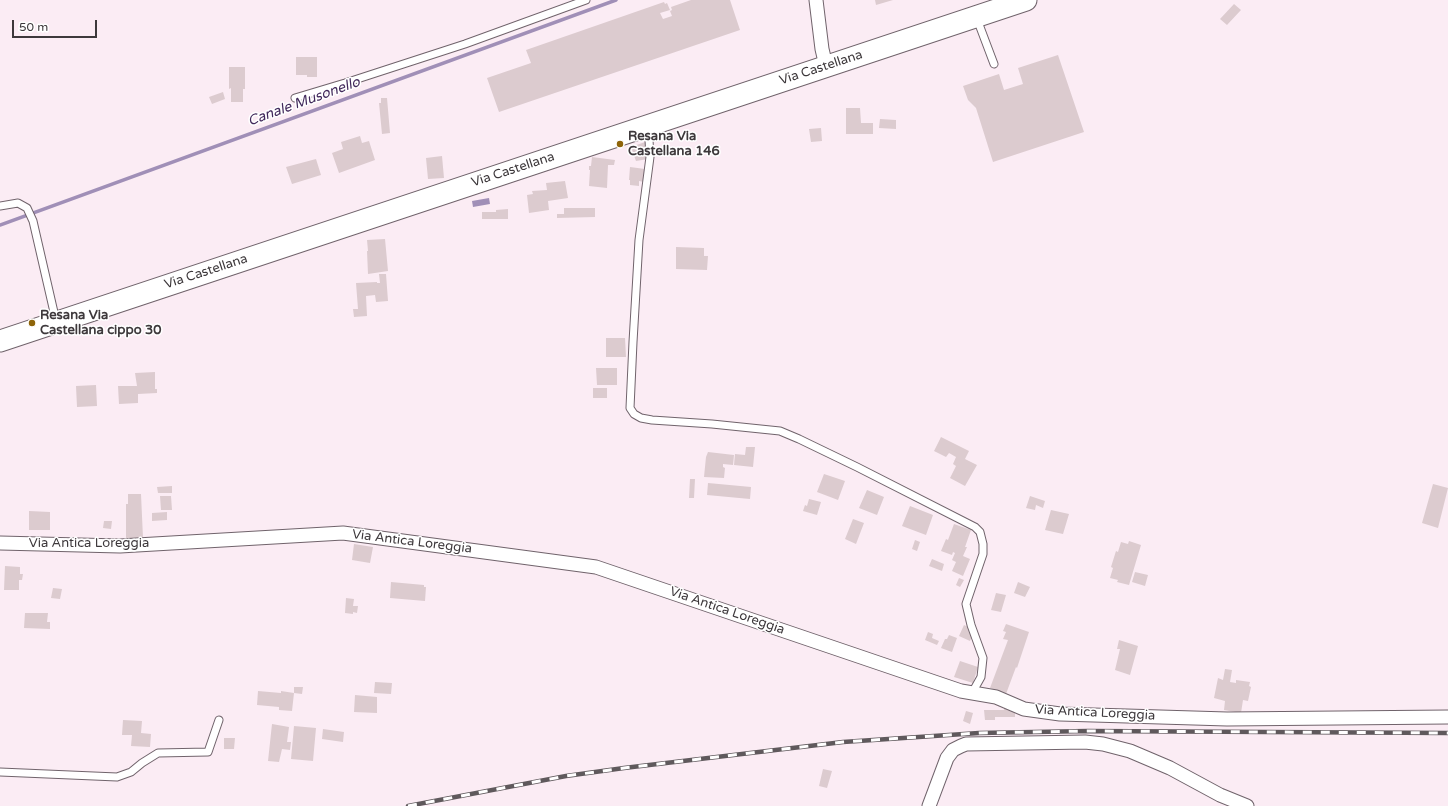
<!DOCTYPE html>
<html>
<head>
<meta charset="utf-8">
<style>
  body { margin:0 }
  #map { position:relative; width:1448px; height:806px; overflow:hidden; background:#fbecf4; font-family:"Varela Round",sans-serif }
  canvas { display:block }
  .scale { position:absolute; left:12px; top:20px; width:85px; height:18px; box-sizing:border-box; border:2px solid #3d383b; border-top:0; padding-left:5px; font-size:12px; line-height:14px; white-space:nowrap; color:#3d383b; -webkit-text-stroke:3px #fff; paint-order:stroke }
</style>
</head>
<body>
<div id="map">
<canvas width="1448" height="806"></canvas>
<div class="scale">50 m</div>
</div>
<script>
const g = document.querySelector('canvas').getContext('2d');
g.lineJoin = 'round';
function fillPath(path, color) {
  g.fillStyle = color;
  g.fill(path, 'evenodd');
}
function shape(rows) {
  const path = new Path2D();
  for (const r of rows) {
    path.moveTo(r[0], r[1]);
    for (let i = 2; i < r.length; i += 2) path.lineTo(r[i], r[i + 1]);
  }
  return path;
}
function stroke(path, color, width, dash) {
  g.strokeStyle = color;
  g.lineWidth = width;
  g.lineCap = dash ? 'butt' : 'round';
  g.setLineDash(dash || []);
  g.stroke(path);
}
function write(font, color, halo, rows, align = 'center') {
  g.font = font + ' "Varela Round",sans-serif';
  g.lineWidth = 3;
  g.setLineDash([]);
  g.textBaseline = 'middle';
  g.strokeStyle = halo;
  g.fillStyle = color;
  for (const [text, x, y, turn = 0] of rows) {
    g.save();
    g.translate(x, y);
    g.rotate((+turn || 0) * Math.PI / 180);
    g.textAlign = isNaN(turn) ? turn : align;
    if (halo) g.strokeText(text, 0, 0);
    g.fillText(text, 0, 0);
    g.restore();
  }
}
const water = shape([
  [489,198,490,204,473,207,472,201]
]);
const stream = shape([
  [0,225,616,0]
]);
const building = shape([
  [691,0,730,0,740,30,499,112,487,78,531,63,526,50,664,2,665,4,667,3,670,10,660,13,663,19,672,16,670,11,672,10,671,7],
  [875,0,893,0,876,5],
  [1234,4,1241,10,1227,25,1220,19],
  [1058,55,1084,132,993,162,976,108,968,100,963,86,999,74,1004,90,1023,84,1018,68],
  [296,57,317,57,317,77,307,77,307,75,296,75],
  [229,67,245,67,245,89,243,89,243,102,231,102,231,88,229,89],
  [223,92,225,99,212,104,209,97],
  [381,98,387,98,390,133,382,134,379,103,381,103],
  [846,108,860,108,861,123,873,123,873,134,846,134],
  [880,119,896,120,896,129,879,128],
  [821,128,822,141,811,142,809,129],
  [360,136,362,143,369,141,375,160,339,173,332,153,343,149,341,142],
  [645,142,648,152,648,159,636,161,631,147],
  [442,156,444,178,428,179,426,158],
  [592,157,615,160,614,165,608,165,607,188,589,186,590,170,589,170,589,166,591,166],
  [316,159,321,175,292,184,286,167],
  [630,167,645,169,644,182,639,181,639,186,630,185,630,180,629,180],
  [565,181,568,198,548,201,549,210,529,213,527,195,533,194,532,191,547,190,546,183],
  [564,208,595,208,595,217,557,218,557,214,564,214],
  [508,209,508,219,482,219,482,212,496,212,496,210],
  [385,239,388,271,368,274,367,251,368,251,367,240],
  [676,247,704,248,704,256,708,256,707,270,676,269],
  [379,274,386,274,388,301,376,302,375,295,366,296,367,316,354,317,353,309,358,309,356,283,377,282,377,283,380,283],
  [606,338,625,338,626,357,606,357],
  [596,368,617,368,617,385,597,385],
  [155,372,155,389,157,389,157,393,138,394,138,403,119,404,118,386,137,386,135,373],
  [96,385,97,406,77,407,76,386],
  [593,388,607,388,607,398,593,398],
  [941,437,969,451,965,459,977,465,965,486,950,478,956,466,953,464,956,457,949,453,946,457,934,451],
  [746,447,755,447,753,467,734,465,735,454,745,455],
  [708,452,734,455,733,465,723,464,723,467,725,468,724,478,704,477,706,457],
  [824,474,845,481,838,500,817,492],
  [690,479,695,479,694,498,689,498],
  [708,483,751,487,750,499,707,495],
  [1433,484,1448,488,1438,528,1422,523],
  [172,486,172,493,158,493,157,487],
  [867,490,884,497,877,515,859,508],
  [128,494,141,494,143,538,126,539,126,504,128,504],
  [160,496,171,496,172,510,161,510],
  [1030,496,1045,501,1043,508,1036,505,1035,510,1026,508],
  [809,499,821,502,817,515,803,511,805,505,807,506],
  [910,506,933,515,926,535,902,526],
  [1051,510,1069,514,1063,534,1045,530],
  [29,511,50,512,50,530,29,530],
  [167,512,167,520,152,521,152,513],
  [853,519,864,523,856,544,845,539],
  [104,521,112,521,111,529,103,528],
  [954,524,971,530,965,547,967,547,963,556,970,559,963,576,952,571,956,562,952,560,955,553,953,552,952,555,941,551,946,539,948,540],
  [915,540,920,542,917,551,912,549],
  [1129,541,1141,545,1129,585,1117,582,1118,580,1110,578,1113,568,1111,567,1116,551,1118,552,1121,542,1128,544],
  [354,544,373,547,370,563,352,560],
  [932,559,944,564,942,571,929,566],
  [5,566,20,567,20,574,23,574,22,580,19,580,19,590,4,590],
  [1135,572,1148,575,1145,586,1132,582],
  [959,578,964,580,960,587,956,585],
  [391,582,424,585,424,587,426,587,425,601,390,598],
  [1018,582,1030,587,1025,597,1014,593],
  [53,588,62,589,60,599,51,598],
  [996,593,1006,595,1001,612,991,610],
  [346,598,354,599,353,606,358,606,357,613,353,612,353,614,345,613],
  [25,613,48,613,47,622,50,622,50,629,24,628],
  [1006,624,1029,632,1017,668,1016,667,1006,694,990,688,1008,640,1003,639,1006,632,1003,631],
  [964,625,972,629,973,634,970,641,959,636],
  [928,632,933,634,932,638,939,641,937,645,925,640],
  [949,635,957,638,952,652,941,648,945,639,947,639],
  [1119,640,1138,646,1130,675,1115,670,1120,649,1117,649],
  [960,661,978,667,973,683,954,677],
  [1225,669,1232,670,1230,682,1236,683,1236,680,1250,682,1249,686,1251,687,1248,701,1243,700,1241,713,1224,710,1225,701,1214,698,1218,678,1223,680],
  [375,682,392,683,391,694,374,693],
  [294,687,303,687,302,694,294,693],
  [258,691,281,693,281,691,294,693,292,711,279,710,279,707,257,705],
  [355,695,377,697,377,713,354,712],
  [1004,707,1015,707,1015,717,995,717,995,720,985,720,984,710,1004,710],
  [966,711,973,713,970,724,963,721],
  [123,720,142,721,141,733,151,734,150,747,131,746,132,735,122,735],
  [272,724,289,727,287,742,291,742,290,750,282,749,279,762,268,761],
  [294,726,316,728,313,761,291,759],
  [323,729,344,732,343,742,322,739],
  [224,738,235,738,234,749,224,749],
  [823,769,832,771,827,788,819,786]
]);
const lane = shape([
  [977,19,994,64],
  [295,98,345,83,465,44,586,0],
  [645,129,649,140,650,157,639,240,633,342,630,408,634,414,641,418,652,420,712,424,780,431,799,439,857,467,975,527,980,532,983,544,983,554,966,604,971,625,983,658,981,677,972,693],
  [0,206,18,203,27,208,33,221,56,321],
  [0,772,117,777,131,772,142,763,158,753,208,752,219,720]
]);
const street = shape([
  [816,0,822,49,826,66],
  [0,543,120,546,343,533,596,567,961,691,996,697,1024,709,1060,714,1227,719,1448,717],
  [929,806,947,758,953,750,961,746,966,744,1085,742,1103,744,1130,751,1170,768,1220,795,1247,806]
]);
const primary = shape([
  [0,341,1026,0]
]);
const rail = shape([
  [408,806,566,776,624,768,843,742,979,733,1088,731,1448,733]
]);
const markers = [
  [620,144,4,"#8e6409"],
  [32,323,4,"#8e6409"]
];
const streetNames = [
  ["Via Castellana",821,68,-18],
  ["Via Castellana",513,170,-18],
  ["Via Castellana",206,272,-18],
  ["Via Antica Loreggia",412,542,7],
  ["Via Antica Loreggia",89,544],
  ["Via Antica Loreggia",727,611,19],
  ["Via Antica Loreggia",1095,713,3]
];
const poiNames = [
  ["Resana Via",628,137],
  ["Castellana 146",628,152],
  ["Resana Via",40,316],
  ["Castellana cippo 30",40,331]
];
const waterNames = [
  ["Canale Musonello",304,102,-20]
];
fillPath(water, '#a08fb7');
stroke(stream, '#a08fb7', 3.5);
fillPath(building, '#dccbcf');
stroke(lane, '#70636b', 9);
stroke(street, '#70636b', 15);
stroke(primary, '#70636b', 23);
stroke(lane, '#fff', 7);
stroke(street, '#fff', 13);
stroke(primary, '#fff', 21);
stroke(rail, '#5f595c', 4.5);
stroke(rail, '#fff', 3, [9]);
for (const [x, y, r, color] of markers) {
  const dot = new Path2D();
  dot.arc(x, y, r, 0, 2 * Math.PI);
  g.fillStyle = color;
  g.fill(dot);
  stroke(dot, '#fff', 1.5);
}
write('13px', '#3d383b', '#fff', streetNames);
write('bold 13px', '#3d383b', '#fff', poiNames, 'left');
write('italic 14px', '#41285b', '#fff', waterNames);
</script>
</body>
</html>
